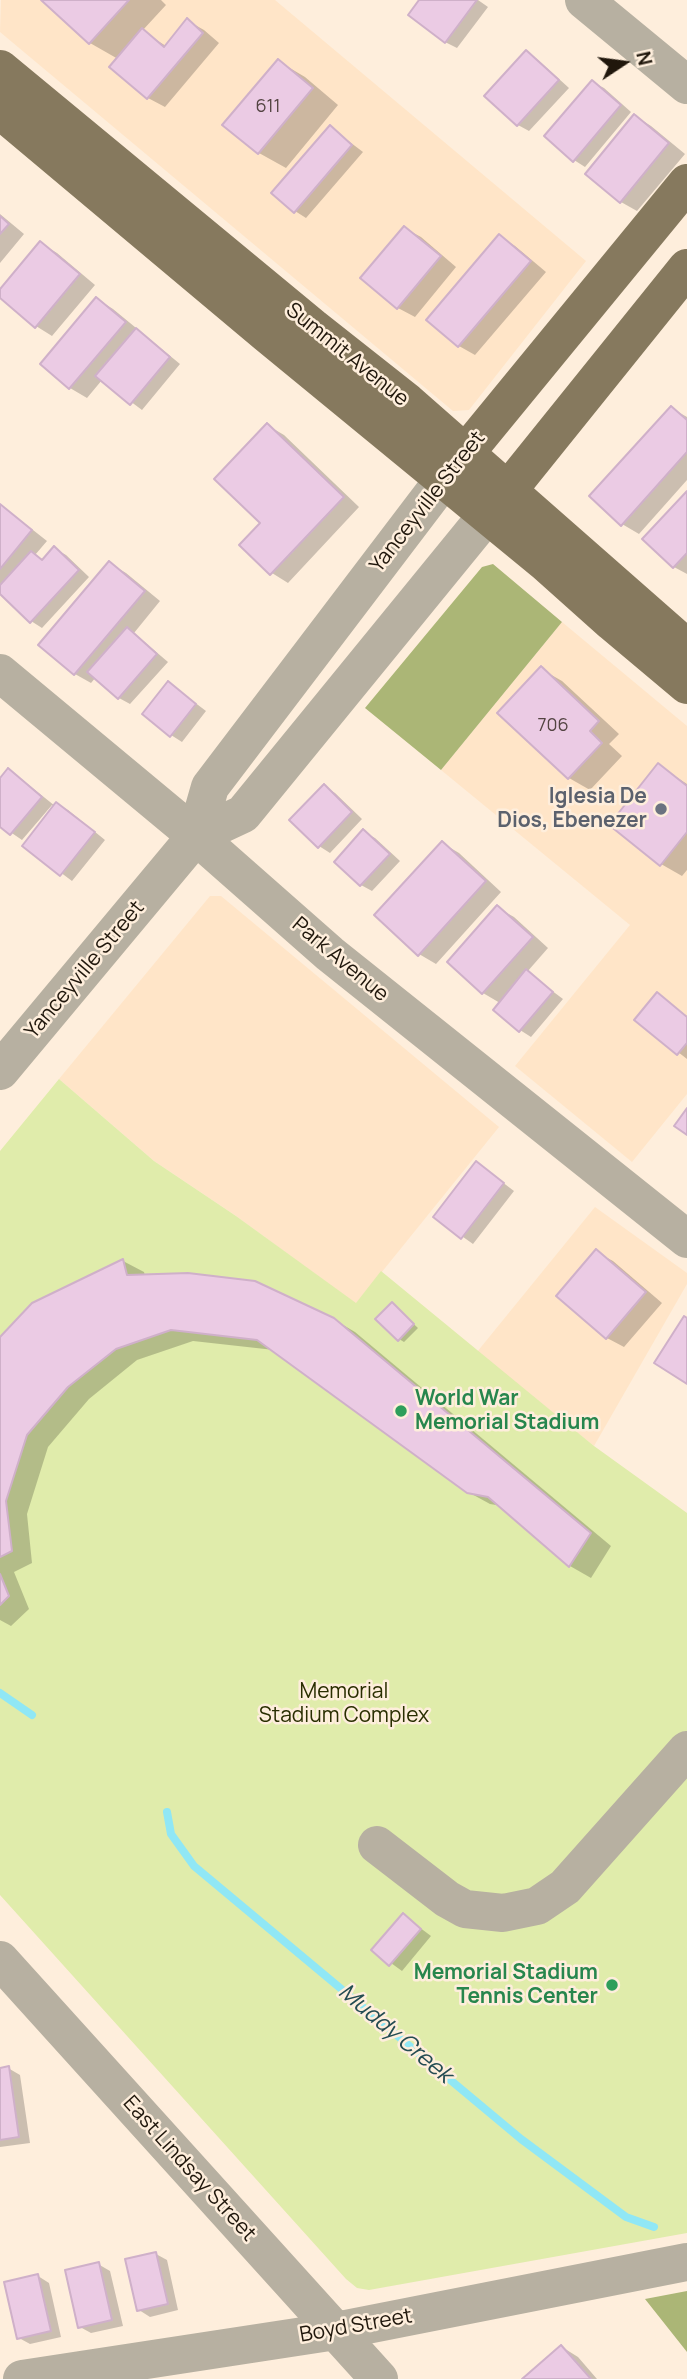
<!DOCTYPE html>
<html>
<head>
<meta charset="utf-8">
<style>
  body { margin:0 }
  #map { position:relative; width:687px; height:2379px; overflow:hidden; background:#feeedc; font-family:Manrope,sans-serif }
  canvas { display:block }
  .north { position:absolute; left:589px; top:28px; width:70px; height:70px; -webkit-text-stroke:5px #feeedc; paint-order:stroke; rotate:77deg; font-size:19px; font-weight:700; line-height:28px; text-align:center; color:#20170c }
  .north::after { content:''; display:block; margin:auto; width:24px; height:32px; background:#20170c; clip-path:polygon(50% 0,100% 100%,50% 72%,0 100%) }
</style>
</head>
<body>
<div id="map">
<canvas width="687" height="2379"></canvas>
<div class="north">N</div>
</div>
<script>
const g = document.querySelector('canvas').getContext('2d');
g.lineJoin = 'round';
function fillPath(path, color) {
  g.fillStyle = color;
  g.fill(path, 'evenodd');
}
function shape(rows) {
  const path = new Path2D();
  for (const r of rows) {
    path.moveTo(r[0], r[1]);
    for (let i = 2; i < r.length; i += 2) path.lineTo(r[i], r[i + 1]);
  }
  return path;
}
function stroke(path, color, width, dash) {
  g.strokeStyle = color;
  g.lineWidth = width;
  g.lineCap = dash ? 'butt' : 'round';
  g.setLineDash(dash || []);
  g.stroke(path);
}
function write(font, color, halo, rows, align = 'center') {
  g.font = font + ' Manrope,sans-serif';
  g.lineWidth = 5;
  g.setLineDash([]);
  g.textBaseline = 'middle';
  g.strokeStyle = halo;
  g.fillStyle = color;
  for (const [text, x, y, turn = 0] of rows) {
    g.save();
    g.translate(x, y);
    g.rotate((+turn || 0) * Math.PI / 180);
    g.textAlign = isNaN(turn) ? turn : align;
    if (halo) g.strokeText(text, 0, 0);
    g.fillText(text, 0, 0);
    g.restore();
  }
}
const built = shape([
  [1,0,275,0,586,261,469,410,453,411,0,32],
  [562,622,687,726,687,1094,632,1162,515,1066,630,925,441,770],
  [210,896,221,896,499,1127,356,1304,236,1216,154,1161,59,1079],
  [595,1207,687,1273,687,1284,594,1446,477,1352]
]);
const green = shape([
  [59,1079,154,1161,236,1216,356,1303,381,1271,594,1446,687,1513,687,2233,369,2290,357,2288,346,2279,0,1895,0,1151]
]);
const forest = shape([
  [493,564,562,622,441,770,365,708,482,567],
  [687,2291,687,2352,645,2299]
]);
const shadow = shape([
  [44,0,161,0,166,5,142,31,166,46,188,21,204,30,219,43,165,107,148,98,112,66,118,59,90,43],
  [421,0,478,0,488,7,457,48,445,42],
  [526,52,537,59,569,88,529,131,518,125],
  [278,61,305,77,338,105,286,168,259,153],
  [592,82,604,88,631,112,585,167,574,160],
  [635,116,651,126,685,154,637,211,621,202],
  [330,127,363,152,306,218,295,211],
  [0,214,24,234,0,263],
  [404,228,421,237,456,267,415,317,398,308,363,278],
  [499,236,515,246,546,272,475,355,459,346],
  [40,243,57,253,95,285,52,336,36,326,0,296,0,291],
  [97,299,113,309,180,364,142,410,102,380,87,398,70,388,42,364],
  [671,408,687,417,687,480,639,534,622,524],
  [267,425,284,435,359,507,288,583,272,573,262,523],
  [687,493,687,574,674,567],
  [0,504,47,541,35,555,44,560,55,549,66,555,89,577,42,628,31,621,0,592],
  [109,563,126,573,160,601,134,633,168,662,130,704,119,698,96,677,91,683,75,674],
  [541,669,562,681,619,734,609,744,622,756,590,790,569,778],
  [169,683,206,711,182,742,171,735],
  [659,766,687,784,687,870,682,876,661,864],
  [8,770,19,777,55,806,57,804,68,810,105,840,72,881,24,845,54,807,52,805,22,840,0,825,0,780],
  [324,786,335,793,362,819,330,853,319,846],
  [363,832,375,838,400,861,372,891,361,885,336,862],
  [442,843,459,853,501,892,436,964,419,954],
  [498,908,514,917,548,948,527,972,563,999,531,1037,520,1030,500,1003,483,993],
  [657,995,687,1016,687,1059,637,1020],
  [477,1163,514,1191,473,1244,435,1217],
  [596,1252,613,1261,662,1303,624,1347,607,1338,559,1296],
  [123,1261,144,1272,145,1276,333,1319,355,1332,611,1546,591,1578,570,1566,502,1506,490,1504,468,1492,274,1350,193,1341,137,1360,89,1399,48,1447,27,1514,32,1563,14,1572,29,1609,11,1626,0,1620,0,1339],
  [392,1304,418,1328,404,1342,399,1339],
  [403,1915,431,1936,402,1971,373,1950],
  [8,2068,20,2075,30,2143,0,2147,0,2069],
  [156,2254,167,2260,178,2310,150,2317,139,2310],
  [98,2264,110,2271,123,2326,91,2333,80,2327],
  [38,2276,49,2283,61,2337,30,2344,19,2338],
  [562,2347,578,2357,597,2379,524,2379]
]);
const stream = shape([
  [0,1693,32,1715],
  [167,1812,171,1834,194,1866,521,2139,626,2217,654,2227]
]);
const building = shape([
  [41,0,129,0,89,44,41,0],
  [419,0,477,0,445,43,408,15,419,0],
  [187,18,203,33,147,99,109,67,142,28,164,47,187,18],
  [526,50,559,80,517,126,484,96,526,50],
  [278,59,313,88,258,154,222,125,278,59],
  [592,80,621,105,573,162,544,136,592,80],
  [634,114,669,143,620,203,585,174,634,114],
  [330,125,352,145,294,213,271,193,330,125],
  [0,216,9,224,0,234,0,216],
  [404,226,441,256,397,309,360,278,404,226],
  [499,234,531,261,458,347,426,320,499,234],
  [40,241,80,274,35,328,0,298,0,289,40,241],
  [96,297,126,322,69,389,40,364,96,297],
  [136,328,170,357,130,405,95,376,136,328],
  [671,406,687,420,687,452,621,526,589,496,671,406],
  [267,423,344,497,270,575,239,545,260,523,214,479,267,423],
  [687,491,687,553,673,568,642,539,687,491],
  [0,504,32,530,0,569,0,504],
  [54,546,79,570,30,623,0,594,0,585,31,551,42,560,54,546],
  [109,561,145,591,74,675,38,645,109,561],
  [127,627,157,654,118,699,87,672,127,627],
  [541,666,599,721,590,731,602,743,568,779,497,713,541,666],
  [168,681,196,704,170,737,142,714,168,681],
  [658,763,687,786,687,832,660,866,609,825,658,763],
  [8,768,42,797,10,835,0,827,0,778,8,768],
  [324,784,352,812,318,848,289,820,324,784],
  [56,802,95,832,60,876,22,846,56,802],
  [363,829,390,854,360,886,334,862,363,829],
  [442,841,486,881,418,956,374,915,442,841],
  [497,905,533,937,482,994,447,962,497,905],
  [526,969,553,992,519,1032,493,1010,526,969],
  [657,992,687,1017,687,1043,677,1055,634,1020,657,992],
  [687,1108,687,1135,674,1126,687,1108],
  [476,1161,504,1183,461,1239,433,1217,476,1161],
  [596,1249,646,1292,606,1339,556,1296,596,1249],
  [123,1259,127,1275,188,1273,255,1281,334,1318,591,1533,569,1567,488,1497,467,1493,257,1340,171,1330,116,1349,68,1387,27,1435,6,1501,12,1551,0,1557,0,1337,32,1303,123,1259],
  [392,1302,414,1324,398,1341,375,1319,392,1302],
  [684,1316,687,1318,687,1384,654,1363,684,1316],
  [0,1574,9,1596,0,1605,0,1574],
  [403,1913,421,1929,389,1966,371,1950,403,1913],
  [9,2066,19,2137,0,2140,0,2068,9,2066],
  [156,2252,168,2304,137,2311,125,2259,156,2252],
  [99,2262,112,2320,78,2328,65,2270,99,2262],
  [38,2274,51,2331,17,2339,4,2282,38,2274],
  [561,2345,591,2379,522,2379,561,2345]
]);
const minor = shape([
  [584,0,687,85],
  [0,673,196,836,330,954,687,1239],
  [196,836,243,814,487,515],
  [0,1071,196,836,210,787,444,479],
  [377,1845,447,1899,465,1909,503,1913,537,1906,565,1887,687,1750],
  [0,1960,379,2379],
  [22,2379,336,2331,687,2262]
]);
const major = shape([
  [0,69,312,327,407,402,687,648],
  [0,110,267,334,546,563,612,622,687,685],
  [450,472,687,183],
  [493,509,687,268]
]);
const markers = [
  [661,809,7,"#6b7280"],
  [401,1411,7,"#2e9e5b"],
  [612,1985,7,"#2e9e5b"]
];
const numberNames = [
  ["611",268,107],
  ["706",553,726]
];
const streetNames = [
  ["Summit Avenue",347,355,39],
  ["Yanceyville Street",428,502,-52],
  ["Park Avenue",340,960,40],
  ["Yanceyville Street",85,970,-50],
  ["East Lindsay Street",189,2169,48],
  ["Boyd Street",356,2326,-10]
];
const worshipNames = [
  ["Iglesia De",647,797],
  ["Dios, Ebenezer",647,821]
];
const leisureNames = [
  ["World War",415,1399],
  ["Memorial Stadium",415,1423],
  ["Memorial Stadium",598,1973,"right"],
  ["Tennis Center",598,1997,"right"]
];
const parkNames = [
  ["Memorial",344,1692],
  ["Stadium Complex",344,1716]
];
const waterNames = [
  ["Muddy Creek",395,2034,40]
];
fillPath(built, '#ffe5c8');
fillPath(green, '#e0ecab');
fillPath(forest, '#abb676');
fillPath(shadow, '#0003');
stroke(stream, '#90e7f5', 8);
fillPath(building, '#ebcbe4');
stroke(building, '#cfb0c9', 2);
stroke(minor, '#b7b0a1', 38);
stroke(major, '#86795e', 38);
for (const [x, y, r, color] of markers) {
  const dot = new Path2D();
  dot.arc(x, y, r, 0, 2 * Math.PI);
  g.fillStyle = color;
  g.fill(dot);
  stroke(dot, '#feeedc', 2.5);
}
write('18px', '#534442', null, numberNames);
write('21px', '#20170c', '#feeedc', streetNames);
write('bold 21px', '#5b616d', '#feeedc', worshipNames, 'right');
write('bold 21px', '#27864d', '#feeedc', leisureNames, 'left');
write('21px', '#292e00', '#feeedc', parkNames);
write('italic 23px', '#244c52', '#feeedc', waterNames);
</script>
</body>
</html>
